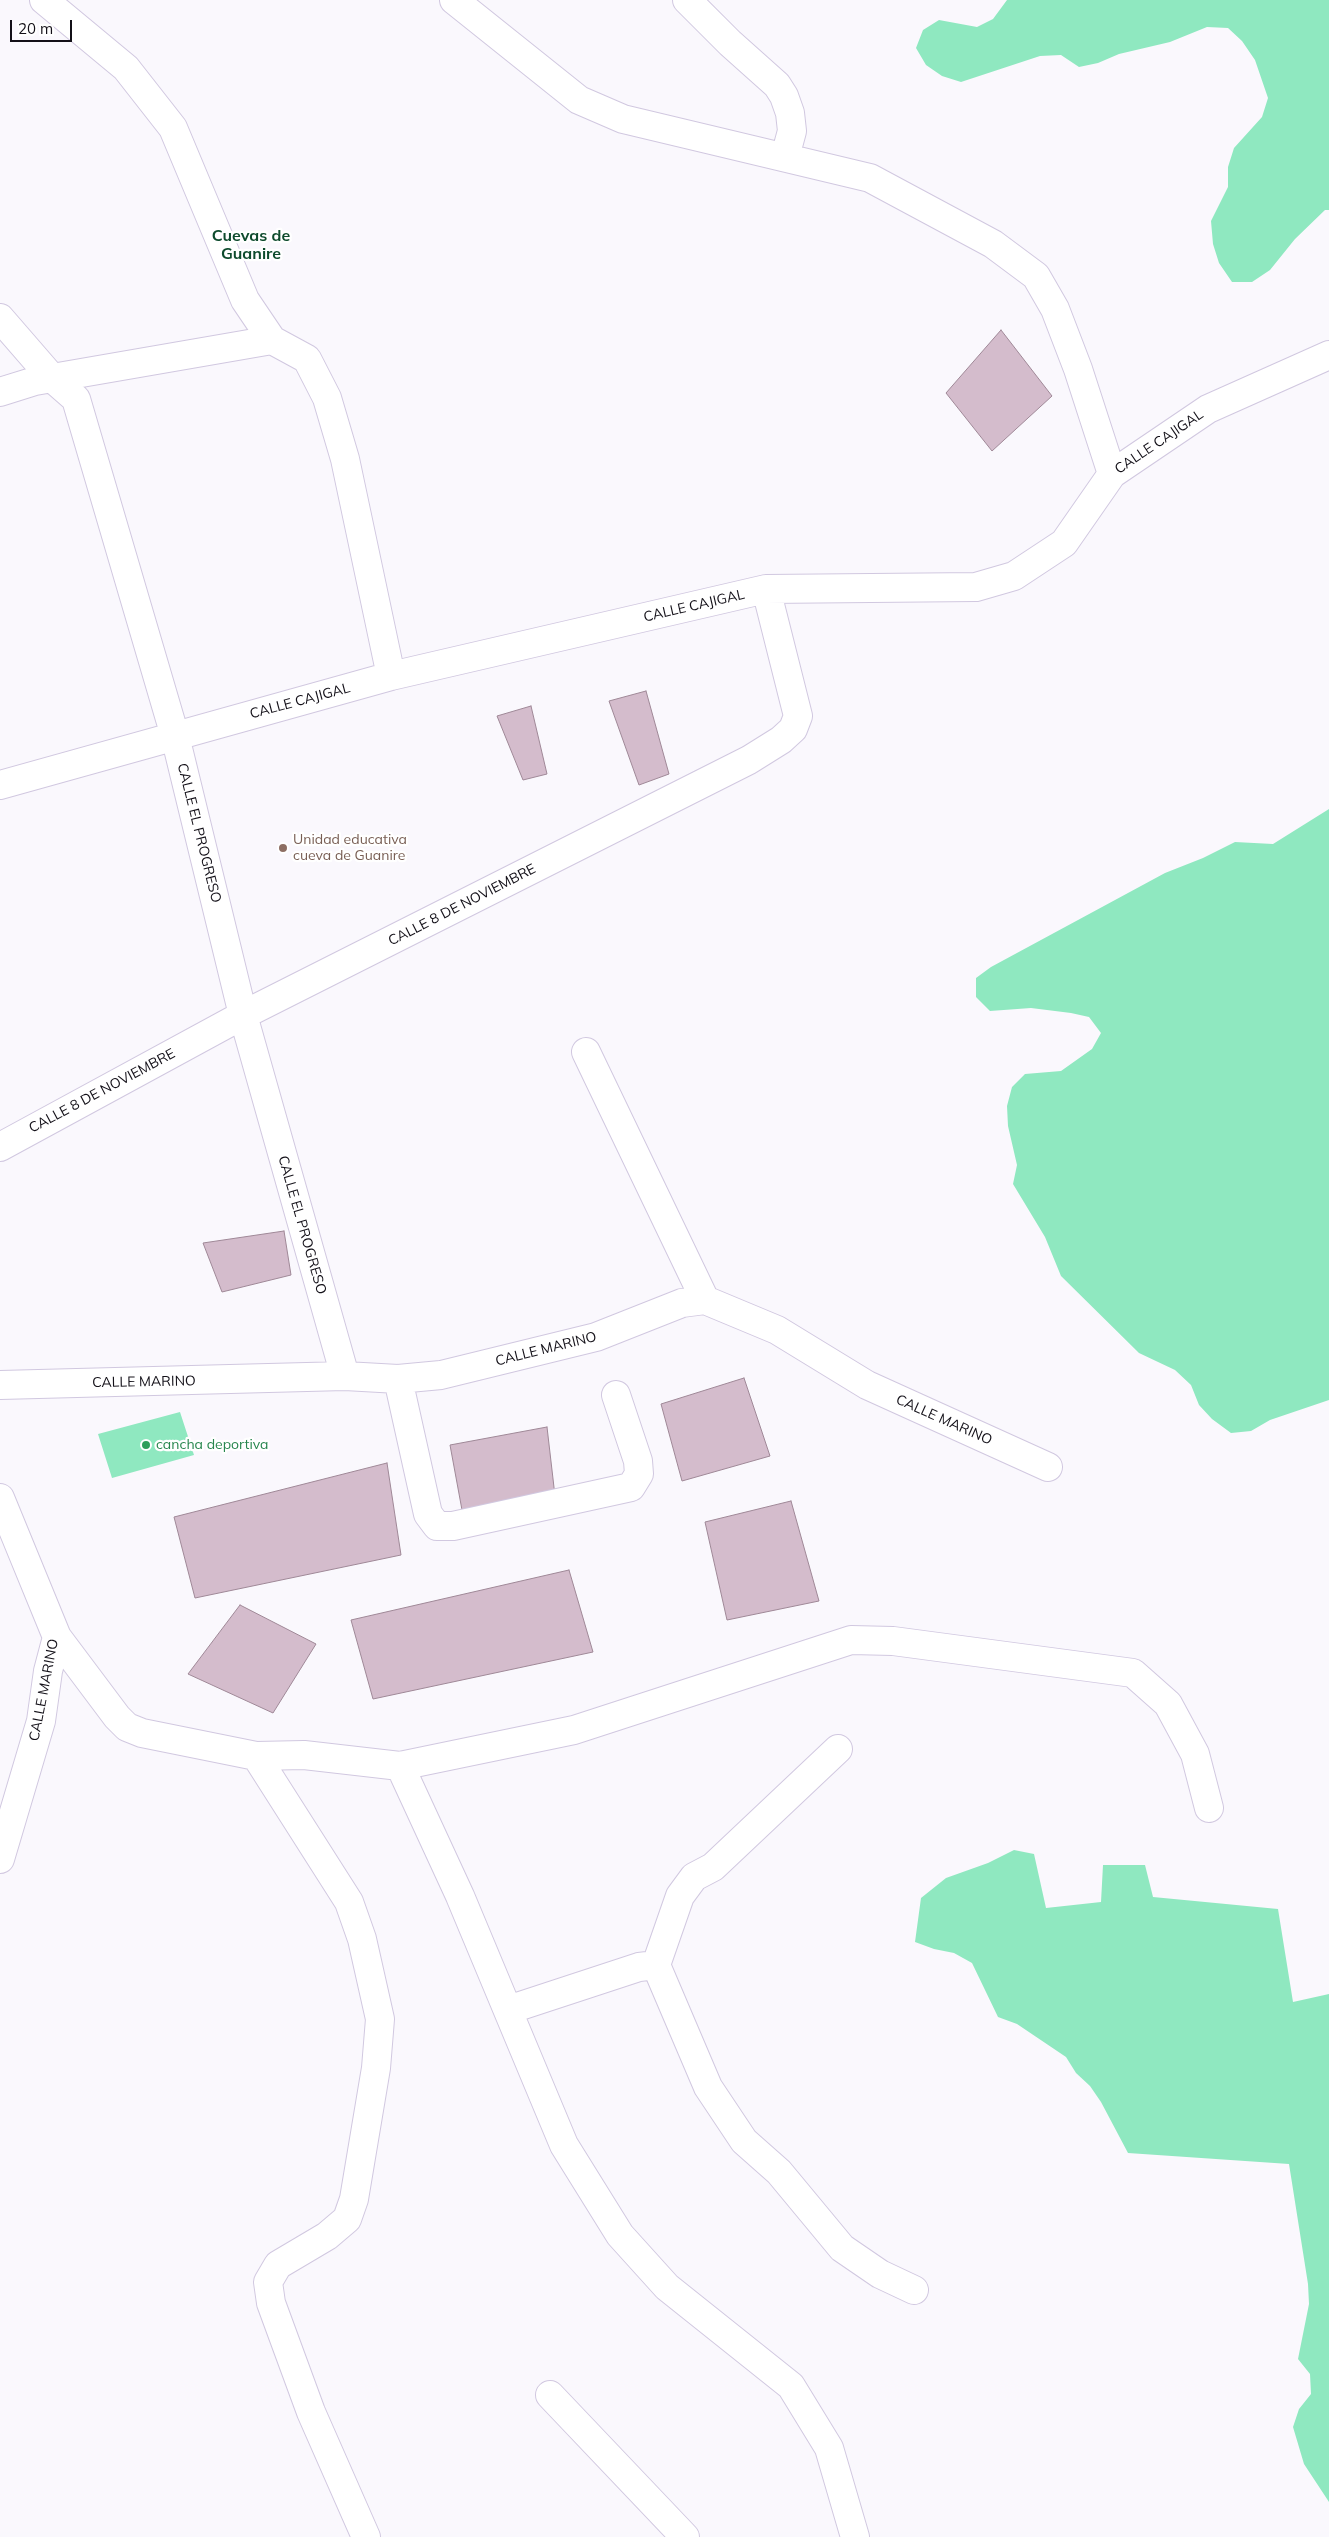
<!DOCTYPE html>
<html>
<head>
<meta charset="utf-8">
<style>
  body { margin:0 }
  #map { position:relative; width:1329px; height:2537px; overflow:hidden; background:#faf8fd; font-family:Mulish,sans-serif }
  canvas { display:block }
  .scale { position:absolute; left:10px; top:20px; width:62px; height:22px; box-sizing:border-box; border:2px solid #131018; border-top:0; padding-left:6px; font-size:15px; line-height:18px; white-space:nowrap; color:#131018; -webkit-text-stroke:4px #fff; paint-order:stroke }
</style>
</head>
<body>
<div id="map">
<canvas width="1329" height="2537"></canvas>
<div class="scale">20 m</div>
</div>
<script>
const g = document.querySelector('canvas').getContext('2d');
g.lineJoin = 'round';
function fillPath(path, color) {
  g.fillStyle = color;
  g.fill(path, 'evenodd');
}
function shape(rows) {
  const path = new Path2D();
  for (const r of rows) {
    path.moveTo(r[0], r[1]);
    for (let i = 2; i < r.length; i += 2) path.lineTo(r[i], r[i + 1]);
  }
  return path;
}
function stroke(path, color, width, dash) {
  g.strokeStyle = color;
  g.lineWidth = width;
  g.lineCap = dash ? 'butt' : 'round';
  g.setLineDash(dash || []);
  g.stroke(path);
}
function write(font, color, halo, rows, align = 'center') {
  g.font = font + ' Mulish,sans-serif';
  g.lineWidth = 4.5;
  g.setLineDash([]);
  g.textBaseline = 'middle';
  g.strokeStyle = halo;
  g.fillStyle = color;
  for (const [text, x, y, turn = 0] of rows) {
    g.save();
    g.translate(x, y);
    g.rotate((+turn || 0) * Math.PI / 180);
    g.textAlign = isNaN(turn) ? turn : align;
    if (halo) g.strokeText(text, 0, 0);
    g.fillText(text, 0, 0);
    g.restore();
  }
}
const green = shape([
  [1007,0,1329,0,1329,210,1325,210,1295,239,1270,270,1252,282,1232,282,1219,263,1213,244,1211,221,1228,187,1228,167,1234,148,1262,117,1268,98,1255,60,1242,41,1228,28,1207,27,1170,42,1119,54,1098,63,1079,67,1061,55,1040,56,961,82,942,76,926,65,916,48,923,30,939,20,977,27,993,19],
  [1329,809,1329,1400,1270,1420,1251,1431,1231,1433,1212,1419,1199,1405,1191,1385,1175,1370,1139,1353,1061,1276,1045,1237,1013,1184,1017,1165,1008,1126,1007,1106,1012,1087,1025,1074,1061,1071,1092,1049,1101,1033,1089,1017,1071,1013,1031,1008,990,1011,976,997,976,978,991,967,1165,873,1203,858,1235,842,1273,844],
  [180,1412,194,1455,112,1478,98,1434],
  [1014,1850,1034,1854,1046,1908,1101,1902,1103,1865,1145,1865,1153,1897,1278,1909,1293,2002,1329,1994,1329,2502,1304,2464,1293,2427,1299,2409,1311,2394,1310,2374,1298,2359,1309,2304,1308,2284,1289,2164,1128,2153,1101,2102,1090,2086,1076,2073,1066,2057,1017,2024,998,2017,972,1963,954,1953,934,1949,915,1942,921,1898,946,1878,988,1863]
]);
const building = shape([
  [1001,330,1052,396,992,451,946,393,1001,330],
  [646,691,669,774,639,785,609,701,646,691],
  [531,706,547,774,523,780,497,716,531,706],
  [284,1231,291,1275,222,1292,203,1243,284,1231],
  [744,1378,770,1456,682,1481,661,1404,744,1378],
  [547,1427,555,1496,462,1510,450,1445,547,1427],
  [387,1463,401,1555,195,1598,174,1517,387,1463],
  [791,1501,819,1601,727,1620,705,1522,791,1501],
  [569,1570,593,1652,373,1699,351,1620,569,1570],
  [240,1605,316,1644,273,1713,188,1674,240,1605]
]);
const minor = shape([
  [44,0,126,68,173,128,245,300,272,340,307,359,327,398,345,459,391,676],
  [454,0,579,100,623,119,870,178,993,244,1036,276,1055,309,1078,369,1112,474],
  [687,0,730,43,777,85,784,96,790,113,792,131,785,157],
  [0,318,52,378,76,399,175,736,243,1015,345,1376],
  [0,392,35,381,272,340],
  [0,785,391,676,766,589,976,587,1014,576,1064,543,1112,474,1208,409,1329,355],
  [586,1052,705,1300],
  [0,1147,243,1015,749,760,781,740,793,729,798,716,766,589],
  [398,1379,428,1514,437,1526,453,1526,631,1487,639,1474,638,1461,616,1395],
  [0,1385,345,1376,398,1379,441,1375,596,1337,682,1303,705,1300,777,1330,867,1385,1048,1467],
  [0,1498,57,1637,48,1671,41,1721,0,1859],
  [57,1637,117,1717,127,1727,142,1733,256,1756,304,1755,400,1766,574,1730,851,1640,893,1641,1133,1673,1168,1704,1195,1754,1209,1808],
  [256,1756,349,1902,362,1939,380,2019,376,2068,354,2199,347,2219,327,2236,278,2265,268,2282,271,2303,311,2412,366,2537],
  [400,1766,460,1896,564,2145,620,2235,667,2287,791,2386,829,2448,855,2537],
  [656,1965,680,1896,694,1877,713,1867,838,1749],
  [508,2010,639,1967,656,1965,708,2087,744,2141,779,2172,842,2248,880,2274,914,2290],
  [550,2395,685,2537]
]);
const markers = [
  [283,848,5,"#8d6e63"],
  [146,1445,5,"#2e9e5b"]
];
const streetNames = [
  ["CALLE CAJIGAL",1159,442,-34],
  ["CALLE CAJIGAL",694,606,-13],
  ["CALLE CAJIGAL",300,701,-15],
  ["CALLE EL PROGRESO",199,833,76],
  ["CALLE 8 DE NOVIEMBRE",462,905,-27],
  ["CALLE 8 DE NOVIEMBRE",102,1091,-28],
  ["CALLE EL PROGRESO",302,1225,74],
  ["CALLE MARINO",546,1349,-14],
  ["CALLE MARINO",144,1382,-1],
  ["CALLE MARINO",944,1420,24],
  ["CALLE MARINO",44,1690,-79]
];
const educationNames = [
  ["Unidad educativa",293,840],
  ["cueva de Guanire",293,856]
];
const leisureNames = [
  ["cancha deportiva",156,1445]
];
const quarterNames = [
  ["Cuevas de",251,236],
  ["Guanire",251,254]
];
fillPath(green, '#8fe8c0');
fillPath(building, '#d4bccc');
stroke(building, '#9f8897', 1);
stroke(minor, '#d1c8e0', 30);
stroke(minor, '#fff', 28);
for (const [x, y, r, color] of markers) {
  const dot = new Path2D();
  dot.arc(x, y, r, 0, 2 * Math.PI);
  g.fillStyle = color;
  g.fill(dot);
  stroke(dot, '#fff', 2);
}
write('14px', '#131018', '#fff', streetNames);
write('14px', '#785e54', '#fff', educationNames, 'left');
write('14px', '#27864d', '#fff', leisureNames, 'left');
write('bold 16px', '#0e4b2d', '#fff', quarterNames);
</script>
</body>
</html>
